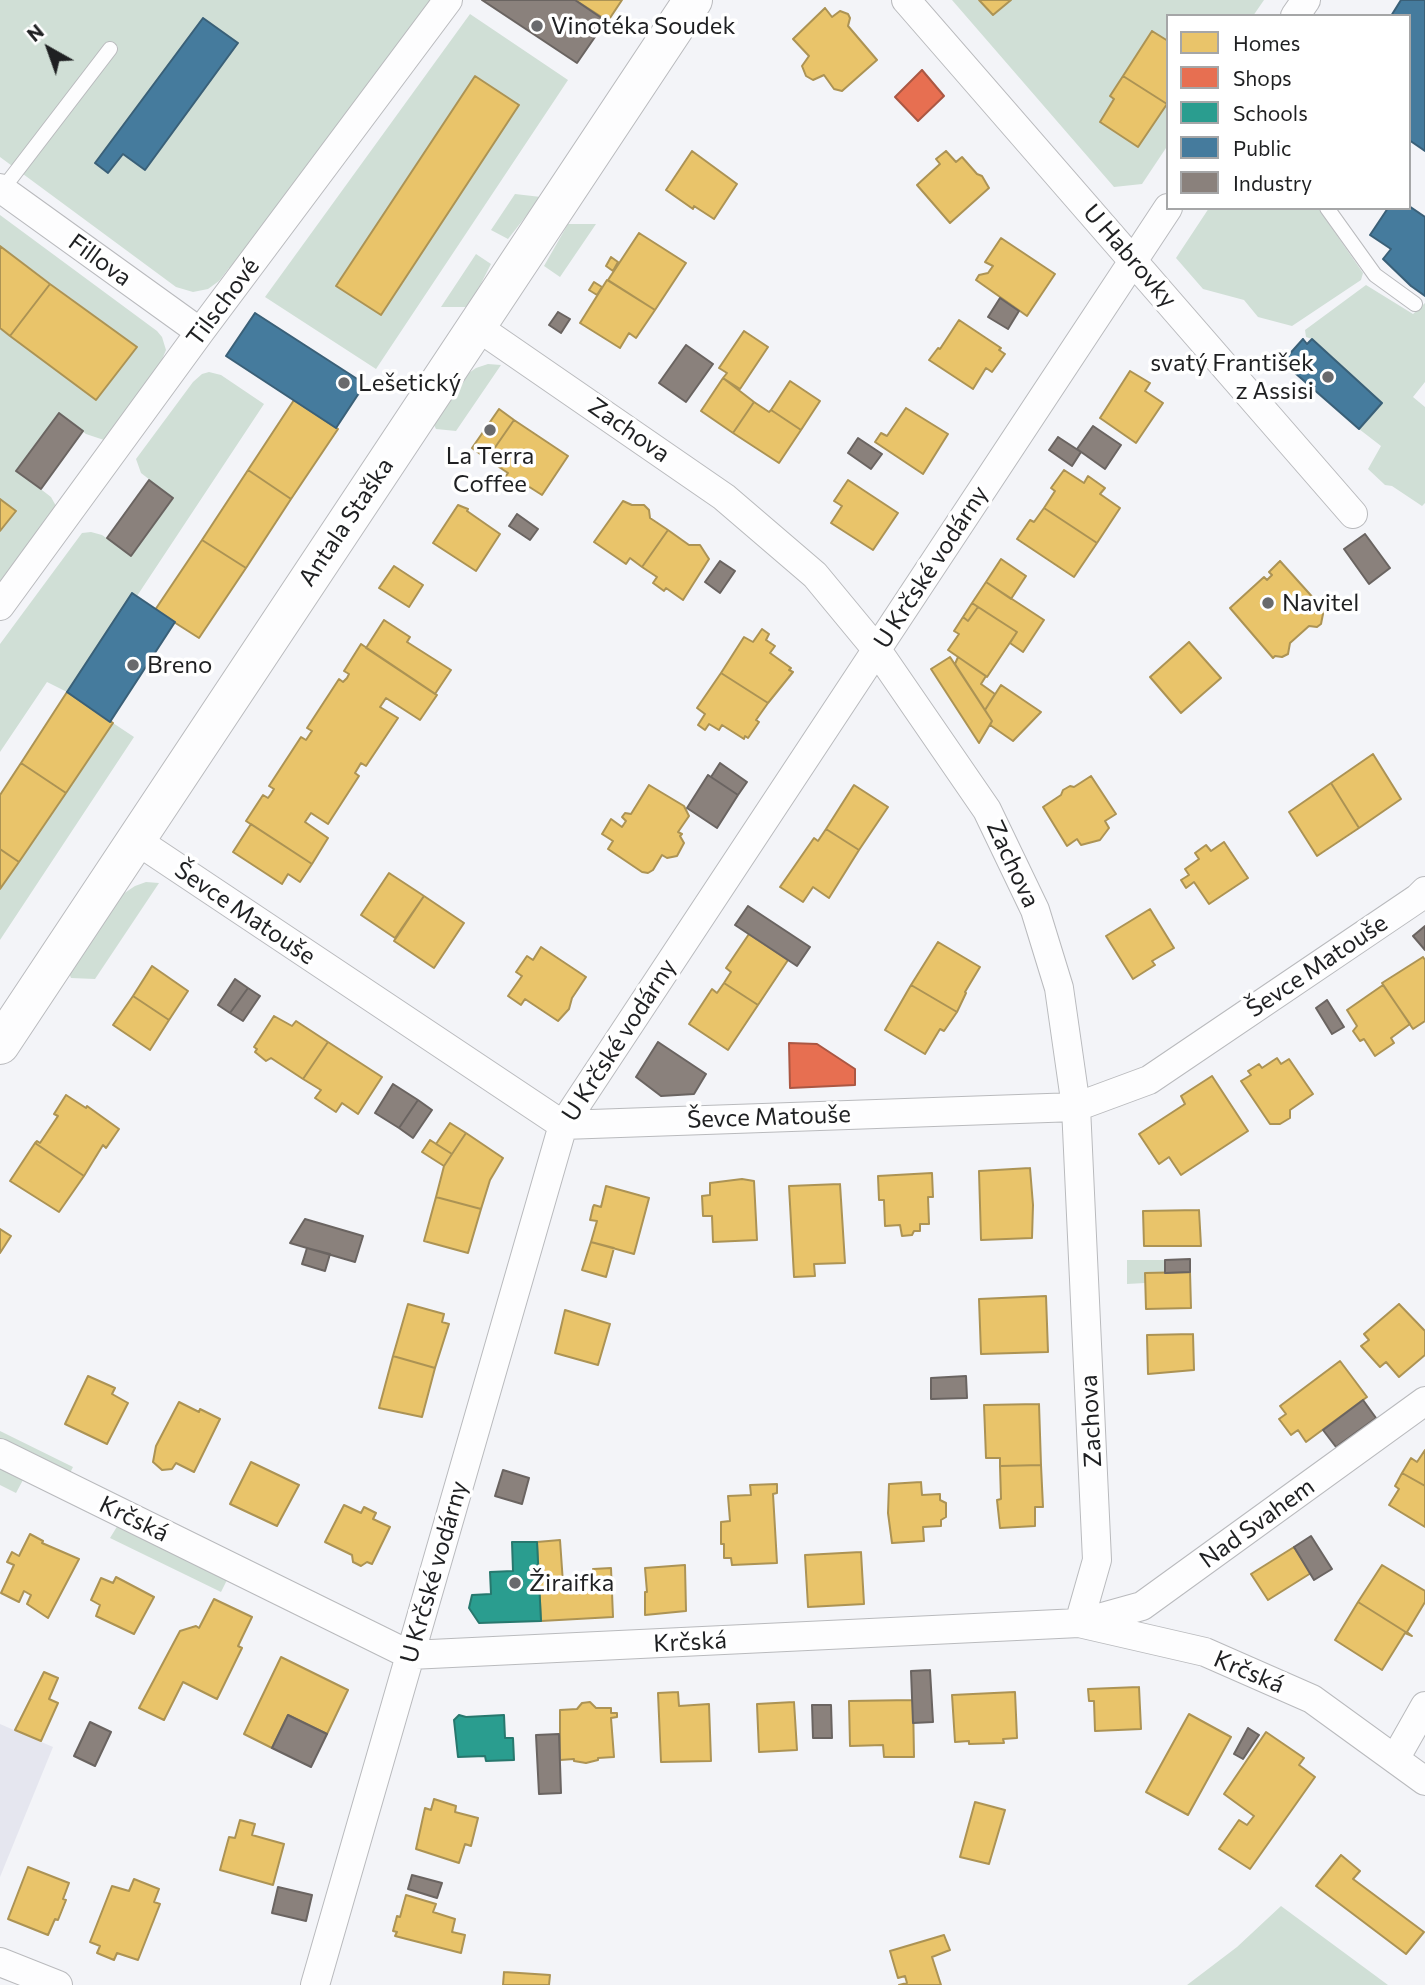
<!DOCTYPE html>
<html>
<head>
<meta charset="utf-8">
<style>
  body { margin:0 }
  #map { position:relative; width:1425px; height:1985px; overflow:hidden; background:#f3f4f8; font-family:Commissioner,sans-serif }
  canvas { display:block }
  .legend { position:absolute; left:1166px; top:14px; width:245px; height:196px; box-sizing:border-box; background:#fff; border:2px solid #a5a6a7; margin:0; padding:9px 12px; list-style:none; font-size:21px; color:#1f2022 }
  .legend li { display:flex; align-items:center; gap:14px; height:35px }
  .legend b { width:35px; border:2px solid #a5a6a7 }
  .north { position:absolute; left:14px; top:14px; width:70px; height:70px; -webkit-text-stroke:5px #fff; paint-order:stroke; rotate:320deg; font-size:19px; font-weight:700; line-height:28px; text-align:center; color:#1f2022 }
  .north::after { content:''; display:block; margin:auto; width:24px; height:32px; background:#1f2022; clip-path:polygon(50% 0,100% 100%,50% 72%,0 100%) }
</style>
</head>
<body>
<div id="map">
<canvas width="1425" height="1985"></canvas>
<ul class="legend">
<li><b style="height:19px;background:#e9c46a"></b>Homes</li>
<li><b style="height:19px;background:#e76f51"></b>Shops</li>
<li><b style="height:19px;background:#2a9d8f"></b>Schools</li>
<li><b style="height:19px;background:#457b9d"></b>Public</li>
<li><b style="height:19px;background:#8a817c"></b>Industry</li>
</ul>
<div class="north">N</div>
</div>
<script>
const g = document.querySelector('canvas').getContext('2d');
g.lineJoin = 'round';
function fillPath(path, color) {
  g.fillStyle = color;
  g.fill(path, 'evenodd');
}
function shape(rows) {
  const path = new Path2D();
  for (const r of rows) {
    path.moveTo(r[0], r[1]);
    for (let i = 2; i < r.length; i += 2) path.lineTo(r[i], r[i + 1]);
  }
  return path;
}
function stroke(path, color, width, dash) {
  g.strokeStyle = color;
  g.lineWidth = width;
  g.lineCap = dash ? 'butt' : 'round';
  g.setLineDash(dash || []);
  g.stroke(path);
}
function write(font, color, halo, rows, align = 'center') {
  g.font = font + ' Commissioner,sans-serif';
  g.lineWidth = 7;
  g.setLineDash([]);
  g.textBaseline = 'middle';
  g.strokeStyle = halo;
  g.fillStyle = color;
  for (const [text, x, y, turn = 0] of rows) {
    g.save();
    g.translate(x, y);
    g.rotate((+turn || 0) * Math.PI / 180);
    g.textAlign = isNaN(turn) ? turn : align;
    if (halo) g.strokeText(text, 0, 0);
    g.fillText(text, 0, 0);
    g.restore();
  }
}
const built = shape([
  [0,1724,53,1747,0,1877]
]);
const green = shape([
  [0,0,434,0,235,267,229,268,219,281,208,289,193,292,176,287,0,157],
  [203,18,237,43,145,170,123,154,108,173,95,163],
  [952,0,979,0,993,15,1011,0,1264,0,1253,16,1168,16,1168,41,1152,32,1110,96,1114,99,1100,122,1138,147,1168,103,1168,145,1142,184,1114,187],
  [470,14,568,80,376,369,265,297],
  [475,76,519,105,403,280],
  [515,194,541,197,508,239,491,230],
  [1209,208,1318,208,1363,273,1361,280,1292,326,1258,317,1244,300,1203,289,1176,258],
  [0,215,157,331,162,337,166,350,161,362,104,440,86,434,59,413,16,470,51,497,56,506,0,581,0,531,16,511,0,499,0,328,96,400,137,347,0,246],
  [568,224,596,224,560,277,544,266],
  [476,254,491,264,469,307,441,307],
  [1366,285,1413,314,1425,303,1425,382,1413,397,1425,407,1425,503,1422,506,1392,486,1385,485,1368,469,1381,446,1359,429,1382,403,1312,339,1306,337,1305,330],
  [488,364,501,365,456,431,436,429,434,425,466,375,476,368],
  [209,372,221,375,264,404,137,596,132,593,67,692,47,682,0,752,0,644,82,533,91,532,102,535,131,555,173,498,141,473,136,459,193,382,202,374],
  [113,723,134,737,0,940,0,889],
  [146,882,159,883,95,979,71,978,69,973,123,894,135,886],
  [1127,1260,1165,1260,1165,1273,1145,1273,1145,1283,1127,1284],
  [0,1431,73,1467,69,1475,0,1442],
  [0,1468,23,1480,16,1493,0,1485],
  [118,1525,227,1580,221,1592,110,1538],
  [1281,1906,1388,1985,1187,1985,1237,1947]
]);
const homes = shape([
  [575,0,622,0,608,21,575,0],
  [979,0,1011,0,993,15,979,0],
  [825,8,832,17,840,11,848,14,850,18,848,26,877,60,842,91,834,89,824,75,813,80,806,76,802,66,809,56,793,39,825,8],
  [1152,31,1168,41,1167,104,1123,76,1152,31],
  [475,76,519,105,381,315,336,286,475,76],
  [1123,76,1167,104,1138,147,1100,122,1114,99,1110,96,1123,76],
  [692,151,737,184,714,219,694,206,693,209,666,190,692,151],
  [946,151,956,162,962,157,977,174,982,176,989,188,950,223,917,185,940,164,936,159,946,151],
  [639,233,686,263,655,310,608,280,639,233],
  [1001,238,1055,274,1027,316,976,280,979,275,988,273,993,266,985,262,1001,238],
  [0,246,50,284,10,336,0,328,0,246],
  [611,257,618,262,613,271,606,266,611,257],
  [607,280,655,310,636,338,629,333,620,348,580,323,607,280],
  [594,282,602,287,597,295,589,290,594,282],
  [50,284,137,347,96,400,10,336,50,284],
  [959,320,1001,348,999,350,1005,354,992,372,986,368,973,389,929,360,938,348,940,349,959,320],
  [744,331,768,347,740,389,723,378,727,373,719,368,744,331],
  [1130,371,1150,383,1145,391,1163,403,1136,443,1100,418,1130,371],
  [723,378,754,402,733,433,701,411,723,378],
  [790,381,820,401,801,430,771,410,790,381],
  [294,400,338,429,291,499,248,470,294,400],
  [754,402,769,412,771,410,801,430,779,463,733,433,754,402],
  [906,408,948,434,923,474,875,442,881,433,887,436,906,408],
  [499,409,514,420,487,459,472,448,499,409],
  [514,420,568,456,542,495,520,481,515,490,502,482,508,473,487,459,514,420],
  [248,470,291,499,246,568,202,540,248,470],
  [1064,470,1084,483,1088,476,1105,488,1100,494,1120,508,1097,543,1044,508,1055,491,1051,488,1064,470],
  [848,480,898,513,873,550,831,523,842,506,834,501,848,480],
  [0,499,16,511,0,531,0,499],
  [623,501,632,505,644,505,649,510,650,518,668,530,642,567,630,558,626,564,594,542,623,501],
  [458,505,468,509,467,511,500,534,476,571,433,543,458,505],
  [1044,508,1097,543,1074,577,1017,539,1030,520,1034,522,1044,508],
  [668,530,689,545,700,545,709,559,683,600,666,588,664,591,653,583,657,577,642,567,668,530],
  [202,540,246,568,199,638,155,610,202,540],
  [1001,559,1026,576,1011,599,986,582,1001,559],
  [1280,561,1325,611,1323,614,1321,624,1317,627,1309,626,1290,643,1288,654,1282,657,1275,656,1273,658,1230,608,1264,577,1267,580,1272,575,1269,572,1280,561],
  [394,566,423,585,409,607,379,588,394,566],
  [986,582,1044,620,1023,652,1010,643,1017,632,972,603,986,582],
  [972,603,978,607,968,621,963,617,972,603],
  [978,607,1017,632,987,677,948,650,959,634,954,631,963,617,968,621,978,607],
  [384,620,410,637,407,642,451,670,435,694,366,648,384,620],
  [762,629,769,634,766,640,775,646,770,653,791,668,789,670,793,672,768,703,721,673,744,637,753,642,762,629],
  [1189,642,1221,678,1181,713,1150,677,1189,642],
  [361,644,437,695,420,720,386,698,380,707,398,718,366,766,361,763,355,773,359,776,328,824,311,813,305,822,328,838,312,864,246,821,263,795,268,798,271,794,274,789,269,786,301,737,306,740,312,731,307,728,339,679,343,682,347,678,349,674,344,671,361,644],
  [950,657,992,721,979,743,931,669,950,657],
  [958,657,986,676,981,684,995,694,985,710,955,664,958,657],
  [721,673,768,703,756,720,759,722,748,738,745,736,744,739,722,725,719,730,709,724,705,730,698,725,705,714,697,708,721,673],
  [1001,685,1041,712,1013,741,990,725,992,721,985,710,1001,685],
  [67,692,113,723,66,793,21,763,67,692],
  [1373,754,1401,799,1359,828,1331,783,1373,754],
  [21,763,66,793,19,862,0,849,0,795,21,763],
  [1091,776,1116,814,1105,821,1109,828,1100,840,1081,845,1077,839,1067,846,1043,807,1061,795,1063,790,1070,786,1074,787,1091,776],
  [1331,783,1359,828,1317,856,1289,812,1331,783],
  [649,785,684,806,689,816,678,832,682,834,680,836,684,843,677,856,667,858,662,855,653,870,648,873,642,872,608,849,613,841,602,834,611,819,622,827,626,821,622,817,625,813,631,814,649,785],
  [854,785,888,807,859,850,826,829,854,785],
  [251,824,312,864,300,882,288,874,282,884,233,852,251,824],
  [826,829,859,850,829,898,813,887,803,902,780,887,814,838,818,841,826,829],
  [1224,842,1248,878,1209,904,1194,882,1186,888,1181,880,1189,875,1185,869,1199,859,1195,853,1206,845,1211,851,1224,842],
  [0,849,19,862,0,889,0,849],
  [389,873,424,896,395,938,361,915,389,873],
  [424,896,464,923,434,968,394,941,424,896],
  [1150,909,1174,948,1152,961,1155,965,1133,979,1106,936,1150,909],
  [749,934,788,960,758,1005,724,983,731,972,726,968,749,934],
  [938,942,980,967,965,992,966,993,957,1012,911,985,938,942],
  [541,947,586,977,572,998,569,1009,558,1021,525,999,521,1005,508,996,522,976,516,972,527,956,533,960,541,947],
  [1423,957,1425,960,1425,1021,1413,1029,1382,983,1423,957],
  [152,966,188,991,169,1020,133,996,152,966],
  [724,983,758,1005,728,1050,689,1024,712,989,717,993,724,983],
  [911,985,957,1012,944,1031,940,1029,925,1054,885,1030,911,985],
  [1383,985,1410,1024,1391,1038,1394,1043,1375,1056,1364,1039,1360,1041,1353,1031,1357,1026,1347,1010,1383,985],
  [133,996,169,1020,150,1050,113,1025,133,996],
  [274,1016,292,1026,296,1021,328,1042,303,1079,271,1058,266,1061,255,1052,257,1049,254,1047,274,1016],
  [328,1042,382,1077,358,1114,342,1103,336,1112,315,1098,321,1090,303,1079,328,1042],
  [1277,1058,1281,1064,1289,1059,1313,1094,1290,1110,1290,1118,1280,1124,1270,1124,1241,1081,1251,1075,1248,1071,1259,1064,1262,1068,1277,1058],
  [1212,1076,1248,1131,1181,1175,1169,1157,1159,1164,1139,1134,1185,1104,1181,1096,1212,1076],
  [66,1095,86,1108,87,1106,119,1129,106,1148,103,1145,84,1176,35,1143,37,1141,40,1143,58,1116,54,1114,66,1095],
  [450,1123,466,1133,452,1154,436,1144,450,1123],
  [466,1133,503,1158,490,1180,481,1209,436,1197,444,1166,466,1133],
  [430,1140,452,1154,444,1166,422,1152,430,1140],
  [35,1143,84,1176,59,1212,10,1181,35,1143],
  [1030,1168,1033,1205,1032,1238,981,1240,979,1171,1030,1168],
  [932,1173,933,1197,928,1197,929,1224,920,1224,920,1231,914,1231,912,1235,902,1236,900,1225,885,1226,884,1200,879,1200,878,1176,932,1173],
  [742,1179,754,1181,757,1240,713,1242,712,1216,703,1216,702,1196,710,1195,710,1183,742,1179],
  [840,1184,845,1263,814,1264,815,1276,794,1277,789,1186,840,1184],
  [606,1186,649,1198,634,1254,591,1242,597,1221,590,1220,593,1207,594,1205,601,1207,606,1186],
  [436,1197,481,1209,468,1253,424,1241,436,1197],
  [1199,1210,1201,1246,1144,1246,1143,1211,1199,1210],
  [0,1229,11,1236,0,1253,0,1229],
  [591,1242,614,1248,606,1277,582,1270,591,1242],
  [1190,1272,1191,1308,1146,1309,1145,1273,1190,1272],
  [1046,1296,1048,1352,981,1354,979,1299,1046,1296],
  [408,1304,444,1314,442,1322,449,1324,435,1368,393,1356,408,1304],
  [1399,1304,1425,1331,1425,1355,1399,1377,1386,1362,1380,1367,1361,1346,1369,1340,1364,1334,1399,1304],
  [565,1310,610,1324,598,1365,555,1353,565,1310],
  [1193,1334,1194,1370,1148,1374,1147,1335,1193,1334],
  [393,1356,435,1368,422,1417,379,1408,393,1356],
  [1340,1361,1367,1397,1306,1442,1298,1430,1291,1435,1279,1419,1286,1414,1280,1406,1340,1361],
  [88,1376,115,1388,112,1394,128,1403,107,1444,65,1424,88,1376],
  [179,1402,199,1412,200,1409,220,1419,194,1472,176,1463,172,1469,162,1470,153,1462,156,1446,179,1402],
  [1039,1404,1041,1465,1000,1466,1000,1458,986,1458,984,1405,1039,1404],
  [1425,1450,1425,1486,1402,1473,1411,1458,1417,1462,1425,1450],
  [251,1462,299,1485,277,1526,230,1504,251,1462],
  [1041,1465,1043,1507,1035,1507,1035,1526,1000,1528,997,1500,1001,1499,1000,1466,1041,1465],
  [1402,1473,1425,1486,1425,1527,1389,1505,1399,1489,1395,1486,1402,1473],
  [921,1482,922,1495,940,1494,940,1500,946,1503,946,1517,941,1520,941,1526,923,1527,924,1541,892,1543,888,1513,889,1484,921,1482],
  [777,1484,777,1493,773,1494,777,1563,732,1565,731,1558,724,1558,724,1544,721,1544,721,1522,730,1521,728,1496,751,1495,750,1485,777,1484],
  [344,1505,361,1513,364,1507,376,1513,373,1519,390,1527,372,1564,367,1562,361,1566,353,1562,352,1555,325,1542,344,1505],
  [30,1534,43,1541,42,1543,79,1559,48,1618,27,1604,31,1595,24,1591,19,1602,1,1593,14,1565,7,1562,12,1552,19,1556,30,1534],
  [560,1540,563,1583,588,1582,588,1577,594,1577,593,1569,611,1568,613,1617,541,1621,537,1542,560,1540],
  [1294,1547,1311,1573,1268,1600,1251,1574,1294,1547],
  [861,1552,864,1604,808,1607,805,1555,861,1552],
  [685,1565,686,1611,645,1615,645,1592,647,1592,645,1568,685,1565],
  [1382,1565,1425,1591,1425,1602,1407,1632,1412,1636,1358,1602,1382,1565],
  [116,1577,154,1597,134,1634,96,1616,100,1605,91,1600,101,1578,113,1583,116,1577],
  [214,1599,252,1617,238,1646,242,1648,217,1699,183,1682,164,1720,139,1708,180,1631,196,1626,199,1628,214,1599],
  [1358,1602,1412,1636,1405,1633,1382,1670,1335,1640,1358,1602],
  [281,1657,348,1690,327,1734,288,1715,272,1748,244,1734,281,1657],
  [44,1672,58,1678,49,1699,58,1703,41,1741,15,1730,44,1672],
  [1139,1687,1141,1729,1095,1731,1094,1701,1089,1701,1088,1689,1139,1687],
  [678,1692,679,1706,709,1704,711,1761,661,1762,658,1693,678,1692],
  [1015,1692,1017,1738,1003,1739,1004,1743,969,1744,969,1741,955,1742,952,1695,1015,1692],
  [913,1700,914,1757,884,1757,883,1745,850,1746,849,1701,913,1700],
  [590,1702,596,1708,611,1708,611,1713,617,1713,617,1717,611,1718,614,1757,598,1758,598,1760,586,1763,574,1761,574,1759,560,1760,560,1710,577,1709,582,1703,590,1702],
  [794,1702,797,1750,759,1752,757,1704,794,1702],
  [1189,1714,1231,1737,1188,1815,1146,1792,1189,1714],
  [1266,1732,1304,1758,1299,1765,1315,1777,1250,1869,1219,1849,1239,1820,1247,1825,1254,1816,1224,1794,1266,1732],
  [434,1799,456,1806,455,1812,478,1818,471,1846,465,1844,459,1863,416,1849,425,1808,431,1810,434,1799],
  [975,1802,1005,1810,989,1864,960,1857,975,1802],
  [240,1820,255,1824,252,1835,284,1844,273,1885,220,1870,229,1837,235,1838,240,1820],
  [1341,1855,1360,1871,1353,1879,1424,1932,1406,1954,1316,1886,1341,1855],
  [28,1867,69,1883,63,1899,66,1900,58,1920,55,1919,48,1935,8,1919,28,1867],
  [134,1879,159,1889,154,1902,160,1904,138,1960,117,1953,114,1960,97,1953,100,1946,90,1942,112,1886,129,1891,134,1879],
  [406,1895,436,1904,433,1912,455,1919,452,1932,465,1935,461,1953,395,1936,397,1932,393,1931,397,1916,400,1917,406,1895],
  [944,1935,950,1950,932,1957,941,1985,899,1985,907,1983,905,1976,898,1978,890,1951,944,1935],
  [504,1972,550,1975,549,1985,503,1985,504,1972]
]);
const shops = shape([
  [922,70,944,96,918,121,895,97,922,70],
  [789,1043,817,1044,855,1069,855,1085,790,1088,789,1043]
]);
const schools = shape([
  [512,1542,537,1542,541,1621,479,1623,469,1608,472,1595,491,1594,490,1572,513,1571,512,1542],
  [459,1715,466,1717,504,1715,505,1738,513,1738,514,1760,486,1761,485,1756,458,1757,454,1720,459,1715]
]);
const public = shape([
  [1401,0,1425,0,1425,151,1409,140,1409,16,1391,16,1401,0],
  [203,18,238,43,145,170,123,154,108,173,95,163,203,18],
  [1409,206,1425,217,1425,296,1411,286,1383,259,1391,249,1370,235,1388,208,1409,208,1409,206],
  [255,313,365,384,336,428,226,356,255,313],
  [1303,339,1307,344,1312,339,1382,403,1359,429,1287,366,1291,362,1286,358,1303,339],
  [132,593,175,622,110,722,67,692,132,593]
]);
const industry = shape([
  [482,0,575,0,606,21,577,63,482,0],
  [1000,298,1019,311,1008,329,988,317,1000,298],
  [558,312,570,319,561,333,549,325,558,312],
  [686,345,713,364,686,402,659,383,686,345],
  [59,413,83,431,41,489,16,471,59,413],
  [1093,426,1121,445,1105,469,1077,449,1093,426],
  [1058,437,1081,452,1072,466,1049,450,1058,437],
  [858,438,882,454,871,469,848,453,858,438],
  [149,480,173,498,131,556,107,538,149,480],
  [517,514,538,529,530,540,509,526,517,514],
  [1365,534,1390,568,1369,584,1344,549,1365,534],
  [720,561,735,571,720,593,705,582,720,561],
  [720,763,747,782,738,795,711,777,720,763],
  [708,775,738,795,717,828,687,808,708,775],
  [748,906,810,947,797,966,735,925,748,906],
  [1425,926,1425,950,1413,936,1425,926],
  [235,979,248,988,230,1013,218,1005,235,979],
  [248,988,260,996,243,1021,230,1013,248,988],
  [1327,1000,1344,1027,1332,1034,1316,1008,1327,1000],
  [658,1042,706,1074,694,1094,661,1096,636,1077,658,1042],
  [393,1084,418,1100,399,1128,375,1113,393,1084],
  [418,1100,432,1110,413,1138,399,1128,418,1100],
  [305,1219,363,1236,355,1262,290,1243,305,1219],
  [307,1248,330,1254,325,1271,302,1264,307,1248],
  [1190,1259,1190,1272,1165,1273,1165,1260,1190,1259],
  [966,1376,967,1398,931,1399,931,1378,966,1376],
  [1363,1400,1376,1418,1336,1447,1323,1430,1363,1400],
  [503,1470,529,1478,522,1504,495,1496,503,1470],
  [1311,1536,1332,1569,1314,1580,1294,1547,1311,1536],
  [930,1670,933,1722,913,1723,911,1671,930,1670],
  [812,1705,831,1705,832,1738,813,1738,812,1705],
  [288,1715,327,1734,311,1767,272,1748,288,1715],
  [90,1722,111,1732,95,1766,74,1756,90,1722],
  [1248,1728,1259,1735,1243,1759,1234,1754,1248,1728],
  [559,1734,561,1793,539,1794,536,1735,559,1734],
  [412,1875,442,1883,437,1898,408,1889,412,1875],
  [278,1887,312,1895,306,1921,272,1913,278,1887]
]);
const lane = shape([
  [2,190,110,49],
  [1327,208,1375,275,1415,304]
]);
const street = shape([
  [906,0,1353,514],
  [1295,16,1306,0],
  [0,188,200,332],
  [476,326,724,497,815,575,877,650,987,810,1035,910,1059,988,1076,1107,1097,1560,1079,1623],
  [0,606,200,332,448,0],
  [136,840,563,1125,1076,1107,1149,1080,1418,898,1425,891],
  [0,1453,410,1655,1079,1623,1205,1652,1312,1699,1425,1781],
  [1081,1623,1142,1606,1425,1401],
  [1395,1759,1425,1706],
  [0,1962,58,1985],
  [315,1985,563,1125,1168,208]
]);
const secondary = shape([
  [0,1045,693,0]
]);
const markers = [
  [537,26,7,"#696a6d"],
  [1328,377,7,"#696a6d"],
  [344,383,7,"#696a6d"],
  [490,430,7,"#696a6d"],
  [1268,603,7,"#696a6d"],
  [133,665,7,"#696a6d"],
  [515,1583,7,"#696a6d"]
];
const poiNames = [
  ["Vinotéka Soudek",551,26],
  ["svatý František",1314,363,"right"],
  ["z Assisi",1314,391,"right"],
  ["Lešetický",358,383],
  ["La Terra",490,456,"center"],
  ["Coffee",490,484,"center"],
  ["Navitel",1282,603],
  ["Breno",147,665],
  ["Žiraifka",529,1583]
];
const streetNames = [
  ["U Habrovky",1130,256,49],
  ["Fillova",100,260,36],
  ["Tilschové",223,302,-53],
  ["Zachova",629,430,35],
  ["Antala Staška",346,522,-56],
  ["U Krčské vodárny",931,567,-57],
  ["Zachova",1013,864,65],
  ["Ševce Matouše",245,913,34],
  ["Ševce Matouše",1317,966,-34],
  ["U Krčské vodárny",619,1040,-57],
  ["Ševce Matouše",769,1117,-2],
  ["Zachova",1091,1421,-93],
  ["Krčská",134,1519,26],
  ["Nad Svahem",1257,1523,-36],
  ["U Krčské vodárny",434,1572,-74],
  ["Krčská",690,1642,-3],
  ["Krčská",1249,1672,23]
];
fillPath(built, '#e5e6ef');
fillPath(green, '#d0dfd6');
fillPath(homes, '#e9c46a');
stroke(homes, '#ac9354', 2);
fillPath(shops, '#e76f51');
stroke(shops, '#ab5743', 2);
fillPath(schools, '#2a9d8f');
stroke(schools, '#27786e', 2);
fillPath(public, '#457b9d');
stroke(public, '#3a6078', 2);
fillPath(industry, '#8a817c');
stroke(industry, '#6a6461', 2);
stroke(lane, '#b9babd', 16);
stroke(street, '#b9babd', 30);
stroke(secondary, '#b9babd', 40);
stroke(lane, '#fdfdfe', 14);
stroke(street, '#fdfdfe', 28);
stroke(secondary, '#fdfdfe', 38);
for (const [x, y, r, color] of markers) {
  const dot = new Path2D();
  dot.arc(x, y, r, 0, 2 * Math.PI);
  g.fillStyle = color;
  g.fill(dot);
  stroke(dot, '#fff', 2.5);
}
write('24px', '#1f2022', '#fff', poiNames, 'left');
write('24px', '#1f2022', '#fff', streetNames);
</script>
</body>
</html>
